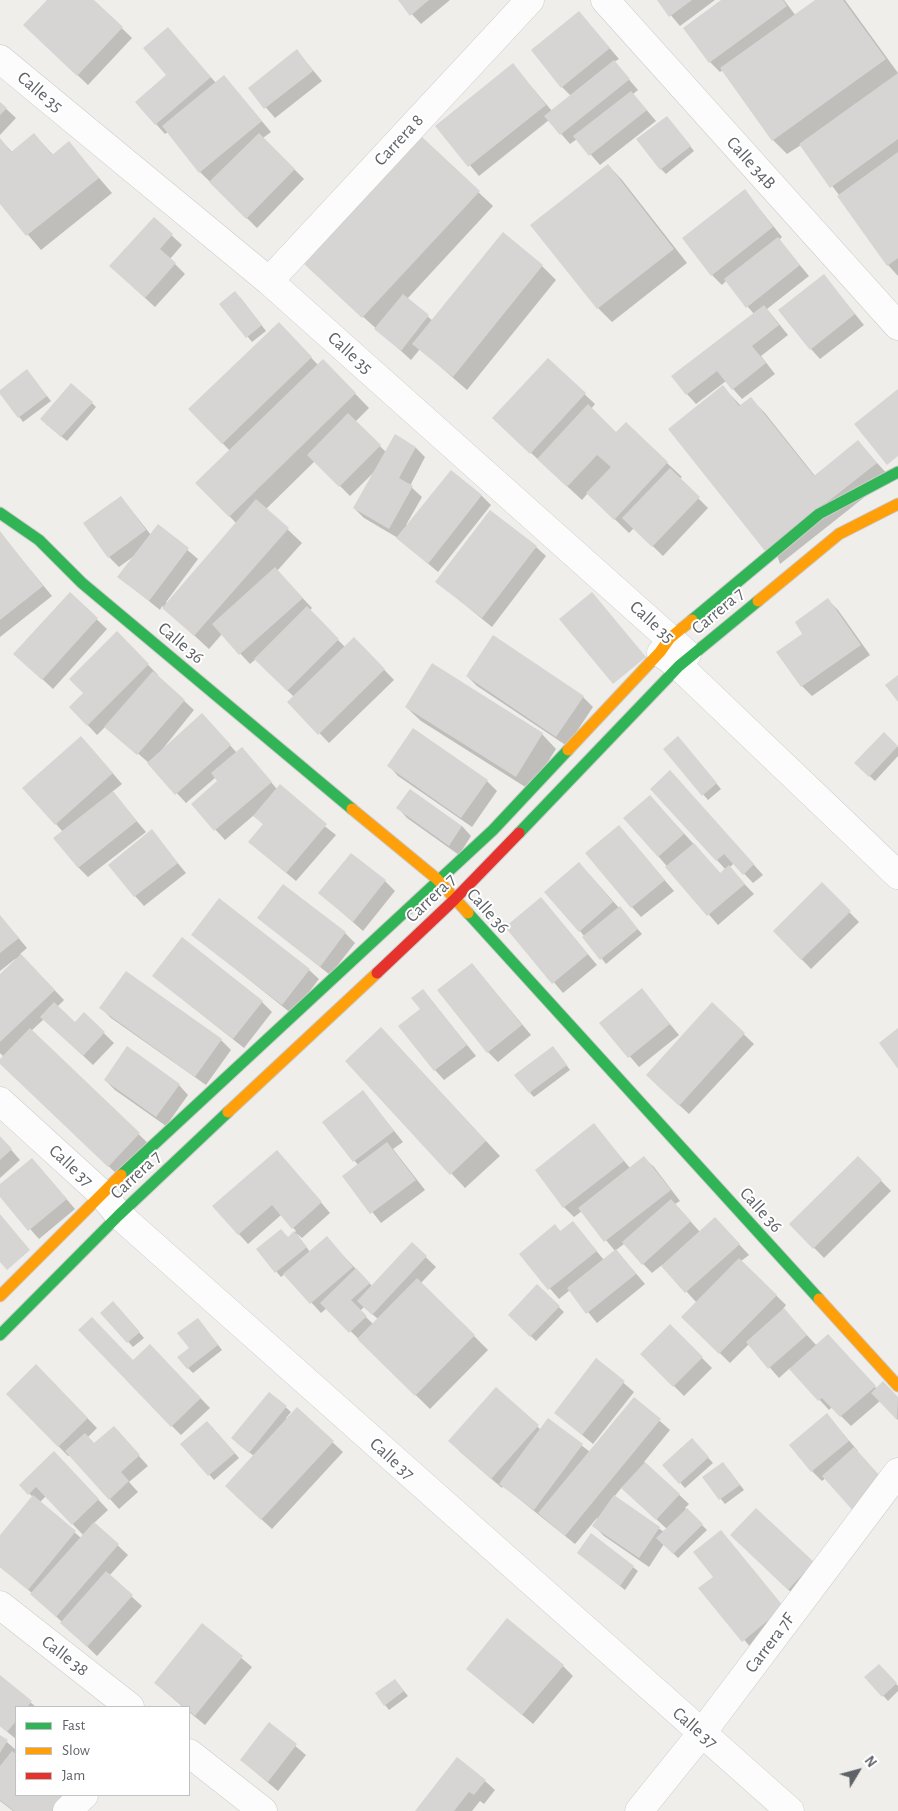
<!DOCTYPE html>
<html>
<head>
<meta charset="utf-8">
<style>
  body { margin:0 }
  #map { position:relative; width:898px; height:1811px; overflow:hidden; background:#efeeea; font-family:"Alegreya Sans",sans-serif }
  canvas { display:block }
  .legend { position:absolute; left:15px; top:1706px; width:175px; height:90px; box-sizing:border-box; background:#fff; border:1px solid #bfc1c3; margin:0; padding:6px 9px; list-style:none; font-size:15px; color:#5f6368 }
  .legend li { display:flex; align-items:center; gap:10px; height:25px }
  .legend b { width:25px; border:1px solid #bfc1c3 }
  .north { position:absolute; left:833px; top:1746px; width:50px; height:50px; -webkit-text-stroke:4px #fff; paint-order:stroke; rotate:53deg; font-size:14px; font-weight:700; line-height:20px; text-align:center; color:#5f6368 }
  .north::after { content:''; display:block; margin:auto; width:18px; height:22px; background:#5f6368; clip-path:polygon(50% 0,100% 100%,50% 72%,0 100%) }
</style>
</head>
<body>
<div id="map">
<canvas width="898" height="1811"></canvas>
<ul class="legend">
<li><b style="height:6px;background:#30b455"></b>Fast</li>
<li><b style="height:6px;background:#ff9f0a"></b>Slow</li>
<li><b style="height:6px;background:#e5322d"></b>Jam</li>
</ul>
<div class="north">N</div>
</div>
<script>
const g = document.querySelector('canvas').getContext('2d');
g.lineJoin = 'round';
function fillPath(path, color) {
  g.fillStyle = color;
  g.fill(path, 'evenodd');
}
function shape(rows) {
  const path = new Path2D();
  for (const r of rows) {
    path.moveTo(r[0], r[1]);
    for (let i = 2; i < r.length; i += 2) path.lineTo(r[i], r[i + 1]);
  }
  return path;
}
function stroke(path, color, width, dash) {
  g.strokeStyle = color;
  g.lineWidth = width;
  g.lineCap = dash ? 'butt' : 'round';
  g.setLineDash(dash || []);
  g.stroke(path);
}
function write(font, color, halo, rows, align = 'center') {
  g.font = font + ' "Alegreya Sans",sans-serif';
  g.lineWidth = 4;
  g.setLineDash([]);
  g.textBaseline = 'middle';
  g.strokeStyle = halo;
  g.fillStyle = color;
  for (const [text, x, y, turn = 0] of rows) {
    g.save();
    g.translate(x, y);
    g.rotate((+turn || 0) * Math.PI / 180);
    g.textAlign = isNaN(turn) ? turn : align;
    if (halo) g.strokeText(text, 0, 0);
    g.fillText(text, 0, 0);
    g.restore();
  }
}
const shadow = shape([
  [49,0,93,0,132,38,88,85,35,35],
  [399,0,450,0,421,24],
  [658,0,715,0,680,26],
  [724,0,784,0,796,16,818,0,845,0,898,73,898,276,888,265,839,195,801,145,787,154,773,140,723,70,720,72,710,62],
  [579,12,619,59,614,62,638,90,633,94,656,121,600,165,577,139,570,144,549,120,479,176,437,126,513,65,552,111,571,96,562,87],
  [177,39,216,83,233,87,271,132,263,138,304,179,257,228,200,172,168,132,165,134,156,124],
  [297,51,322,81,275,118,249,88],
  [0,103,16,118,0,135],
  [671,122,694,151,666,174,661,169],
  [34,134,53,155,69,143,112,193,41,250,0,202,0,139,12,152],
  [422,139,493,206,407,299,433,321,542,266,556,280,467,390,420,349,411,360,319,277],
  [608,165,622,180,687,263,612,322,598,308],
  [745,191,782,237,779,240,809,276,767,309,788,335,761,356,775,374,742,399,726,381,696,404,687,394,754,314,726,281,722,285,712,275],
  [154,219,182,245,170,259,185,274,155,307,121,276],
  [824,276,864,325,820,359,811,349],
  [240,297,266,331,252,342,221,304],
  [288,333,318,365,337,375,369,408,355,422,386,452,416,448,425,457,410,486,422,497,406,525,481,495,491,505,438,572,398,538,364,518,354,508,374,472,350,496,315,461,266,509,302,543,277,571,312,608,309,611,345,647,354,638,394,680,329,743,289,702,294,697,256,659,250,664,222,634,209,649,162,606,160,610,119,577,134,556,119,567,109,557,121,497,151,535,158,525,198,559,166,602,167,603,237,524,197,483,230,451,190,409],
  [548,360,595,404,591,409,616,434,667,463,682,477,679,479,708,508,663,556,634,528,629,533,588,493,582,500,504,428],
  [27,371,51,401,23,422,0,391],
  [723,387,741,406,751,399,765,413,815,476,858,442,890,477,780,564],
  [92,403,96,407,67,441,46,424],
  [0,533,52,596,0,637],
  [536,547,546,556,492,627,437,582],
  [70,594,107,629,53,689,25,663],
  [828,600,838,610,870,655,812,696,802,686,804,634],
  [117,633,158,675,157,676,194,710,161,751,211,724,237,753,242,749,277,789,336,835,296,881,260,851,264,825,254,815,225,840,192,804,219,781,216,777,186,803,149,763,106,726,97,735,71,707,85,693],
  [467,676,583,697,593,707,567,746,477,686],
  [406,707,542,734,556,749,530,790,421,721],
  [884,734,898,747,898,756,875,781,856,763],
  [683,743,721,789,708,800,665,750],
  [91,748,122,784,112,792,146,832,88,877,78,867,63,832,56,824],
  [389,766,487,781,497,791,472,827,398,776],
  [680,782,763,875,753,883,734,863,729,868,754,894,718,925,625,818,659,806,721,874,726,870,652,789],
  [398,808,462,826,471,836,459,855,407,818],
  [619,827,674,891,641,917,632,907],
  [151,831,186,873,144,906,135,896],
  [589,874,642,934,606,964,580,931],
  [385,881,395,891,363,931,320,893],
  [822,884,859,922,811,969,774,931],
  [541,898,597,965,563,993,507,927],
  [0,916,27,948,20,954,64,1000,57,1007,75,1024,84,1014,114,1043,93,1065,44,1019,31,1031,153,1148,123,1180,0,1062,4,1057,0,1053,0,975,16,960,15,959,0,971],
  [259,918,345,933,355,943,330,975],
  [193,935,309,970,319,979,292,1014],
  [472,964,531,1035,498,1062,488,1052],
  [153,976,262,1002,272,1012,244,1048],
  [642,990,679,1035,639,1067,601,1023],
  [432,1001,476,1056,444,1080,435,1070],
  [712,1004,754,1044,689,1114,657,1085],
  [101,1008,221,1040,231,1050,206,1085,111,1018],
  [395,1043,500,1156,465,1188,346,1061],
  [557,1052,570,1070,534,1097,530,1093],
  [105,1080,179,1085,188,1095,166,1126,115,1090],
  [363,1092,403,1142,393,1149,425,1190,381,1223,344,1176,358,1165,324,1122],
  [594,1125,630,1168,644,1158,654,1167,680,1201,675,1204,700,1232,725,1229,749,1255,741,1261,786,1305,783,1309,817,1346,838,1346,877,1389,898,1398,898,1420,880,1401,851,1426,832,1407,829,1410,790,1368,779,1378,749,1344,730,1363,683,1317,697,1303,662,1265,652,1273,624,1244,616,1250,645,1284,597,1323,570,1290,559,1299,520,1254,555,1226,561,1232,573,1223,604,1260,615,1251,582,1211,574,1217,564,1207],
  [0,1137,20,1160,0,1178],
  [858,1157,891,1191,824,1258,791,1224],
  [286,1161,330,1213,302,1238,296,1233,310,1252,336,1248,372,1286,412,1244,436,1267,421,1283,488,1350,430,1409,327,1308,321,1313,285,1274,281,1277,257,1249,288,1238,296,1231,281,1215,248,1244,214,1207],
  [364,1307,378,1319,373,1324,360,1311],
  [41,1169,75,1209,39,1239,0,1195,0,1186],
  [537,1286,564,1312,536,1341,509,1315],
  [118,1308,144,1338,133,1347,102,1313],
  [202,1324,222,1350,193,1373,188,1368,191,1348],
  [670,1326,712,1368,684,1396,642,1354],
  [160,1356,210,1408,181,1435,172,1426,133,1362],
  [597,1360,634,1392,593,1444,556,1413],
  [36,1366,97,1428,88,1437,95,1444,123,1438,148,1466,129,1482,138,1492,119,1509,70,1455,68,1456,7,1394],
  [496,1388,541,1430,549,1420,590,1452,634,1398,670,1430,644,1462,689,1504,685,1508,707,1530,678,1558,664,1544,649,1567,604,1536,594,1526,599,1519,597,1518,575,1544,503,1486,502,1488,459,1451],
  [622,1487,633,1498,667,1529,664,1532,614,1497],
  [270,1393,291,1412,286,1418,287,1419,297,1409,343,1452,272,1529,236,1496,254,1456,237,1443],
  [827,1415,858,1451,822,1481,812,1471],
  [212,1427,239,1458,214,1480,182,1444],
  [692,1440,713,1463,685,1488,664,1465],
  [64,1463,108,1510,94,1523,128,1555,109,1576,142,1606,97,1656,32,1593,0,1567,0,1537,33,1497,20,1485],
  [46,1496,83,1535,81,1538,40,1502],
  [728,1469,744,1490,725,1504,704,1478],
  [592,1535,638,1571,625,1590,578,1553],
  [741,1544,813,1563,798,1599],
  [700,1589,793,1618,753,1650],
  [202,1625,252,1667,205,1725,189,1712,189,1707,183,1707,155,1683],
  [879,1665,898,1686,898,1691,888,1701,866,1677],
  [563,1666,573,1676,533,1724,468,1669],
  [0,1677,36,1707,16,1707,16,1739,0,1726],
  [395,1680,408,1696,389,1710,385,1705],
  [269,1724,306,1755,278,1791,241,1760],
  [0,1736,16,1750,16,1795,68,1795,69,1811,13,1811,0,1801],
  [485,1781,495,1790,484,1804,480,1801,472,1811,417,1811]
]);
const building = shape([
  [47,0,94,0,123,27,77,76,23,25],
  [398,0,429,0,410,16],
  [657,0,692,0,669,17],
  [721,0,783,0,787,6,709,63,683,28],
  [815,0,843,0,886,59,772,141,720,68],
  [579,11,610,48,561,88,531,50],
  [168,27,211,77,155,125,135,102,166,75,143,48],
  [297,49,313,71,264,109,248,88],
  [614,60,630,79,560,135,544,116],
  [513,63,546,105,468,167,435,126],
  [898,73,898,139,830,188,799,144],
  [224,75,262,121,199,173,162,126],
  [631,91,647,110,589,156,573,136],
  [0,102,7,108,0,115],
  [667,116,691,146,660,170,636,139],
  [34,133,52,155,69,141,99,178,26,236,0,204,0,138,11,152],
  [259,133,295,169,246,219,209,182],
  [422,137,480,191,362,318,303,263],
  [898,152,898,258,887,266,837,196],
  [608,164,674,249,597,309,530,225],
  [745,189,773,227,711,276,682,238],
  [154,217,173,234,160,249,176,263,145,298,109,266],
  [503,232,543,265,453,377,412,344],
  [778,237,800,265,746,308,724,279],
  [824,274,855,314,810,350,778,310],
  [235,291,262,325,246,338,219,304],
  [403,294,429,315,401,351,374,329],
  [764,305,779,325,752,346,766,363,732,390,717,371,686,395,671,376],
  [279,322,312,357,222,444,188,409],
  [548,358,586,393,530,454,492,418],
  [323,359,356,393,229,517,195,483],
  [27,369,47,396,18,418,0,394,0,390],
  [71,383,93,402,61,437,40,419],
  [723,385,739,406,751,397,814,476,858,440,877,463,765,551,668,429],
  [898,389,898,456,887,465,854,424],
  [588,404,616,432,626,422,668,462,614,520,586,493,611,467,597,455,567,487,537,459],
  [348,413,381,445,339,487,307,455],
  [395,434,416,447,399,478,413,486,389,529,353,508],
  [670,468,700,497,652,547,622,518],
  [451,470,482,495,428,564,396,538],
  [121,496,146,530,108,558,83,523],
  [256,499,289,528,194,636,162,608],
  [490,510,537,546,482,618,435,582],
  [158,524,189,548,149,601,117,577],
  [0,531,43,586,0,620],
  [275,567,303,598,239,655,212,624],
  [70,592,98,618,42,680,13,654],
  [592,592,646,657,613,684,559,619],
  [828,598,861,645,801,687,776,652,802,634,795,622],
  [307,606,339,639,287,691,254,659],
  [117,631,149,664,87,726,69,707,83,693,69,679],
  [493,635,584,696,556,737,466,676],
  [354,637,385,669,318,735,287,702],
  [432,663,543,733,516,777,405,707],
  [153,671,185,700,137,755,104,727],
  [898,675,898,702,885,685],
  [202,713,231,745,175,795,147,763],
  [413,728,488,780,461,818,387,766],
  [884,732,898,746,869,777,854,763],
  [81,736,113,773,55,825,22,788],
  [678,736,717,783,702,796,663,749],
  [242,747,272,782,214,831,191,804,217,781,211,773],
  [670,770,754,864,743,875,724,854,716,861,650,789],
  [280,784,327,824,286,873,248,842,263,824,253,816],
  [410,789,462,826,449,846,396,808],
  [113,791,137,821,78,868,53,838],
  [650,795,684,834,658,857,623,818],
  [619,825,665,880,631,908,585,853],
  [152,829,178,863,134,897,108,865],
  [694,843,720,873,729,865,745,884,707,916,665,867],
  [351,853,386,880,353,922,318,893],
  [579,862,613,902,579,932,544,892],
  [822,882,851,911,801,960,773,931],
  [283,884,346,932,320,967,257,918],
  [541,897,588,954,552,984,505,927],
  [219,898,310,969,282,1005,191,935],
  [620,906,638,929,600,960,582,937],
  [0,915,19,938,0,953],
  [182,937,263,1001,233,1039,152,976],
  [21,954,55,990,0,1042,0,974],
  [472,963,522,1025,487,1053,437,990],
  [126,971,222,1039,195,1077,99,1008],
  [642,988,670,1024,628,1058,599,1023],
  [423,989,467,1045,434,1071,398,1026,420,1009,411,998],
  [54,1002,75,1022,84,1012,105,1032,83,1056,40,1017],
  [712,1002,745,1033,679,1106,646,1075],
  [381,1027,486,1141,450,1175,345,1061],
  [30,1028,140,1133,108,1167,0,1064,0,1059],
  [898,1028,898,1069,879,1043],
  [127,1046,180,1084,156,1117,104,1080],
  [553,1046,567,1065,529,1093,514,1075],
  [363,1090,394,1131,353,1162,322,1122],
  [594,1123,624,1161,563,1208,535,1170],
  [0,1136,12,1149,0,1160],
  [387,1142,416,1180,370,1214,342,1176],
  [277,1150,322,1202,292,1229,272,1205,238,1235,212,1206],
  [644,1156,671,1190,604,1242,578,1208],
  [858,1156,882,1180,813,1249,789,1224],
  [32,1158,67,1199,28,1231,0,1197,0,1184],
  [671,1199,691,1221,642,1265,622,1242],
  [0,1214,30,1250,7,1270,0,1262],
  [715,1217,740,1244,685,1293,661,1266],
  [573,1221,597,1251,548,1290,519,1254,555,1224,560,1231],
  [281,1229,288,1237,294,1231,307,1247,275,1273,256,1249],
  [327,1236,353,1267,310,1304,283,1274],
  [412,1242,427,1256,372,1315,357,1301],
  [616,1249,636,1274,586,1314,567,1288],
  [739,1258,777,1295,719,1354,681,1317],
  [356,1268,370,1283,351,1300,367,1316,349,1333,320,1303],
  [417,1278,475,1335,415,1396,357,1339],
  [537,1284,560,1306,530,1337,508,1315],
  [113,1301,140,1332,127,1343,100,1313],
  [784,1308,807,1335,768,1369,746,1342],
  [92,1317,133,1360,150,1344,201,1398,171,1427,78,1330],
  [198,1318,218,1345,187,1369,177,1357,189,1348,177,1333],
  [670,1324,703,1357,673,1387,640,1354],
  [828,1334,876,1386,840,1417,822,1398,818,1401,789,1369],
  [596,1358,625,1381,582,1435,554,1413],
  [36,1364,88,1418,58,1447,6,1394],
  [883,1381,898,1397,897,1420,871,1393],
  [496,1387,539,1425,491,1479,448,1441],
  [269,1392,287,1406,249,1453,231,1438],
  [634,1397,661,1419,565,1536,538,1513],
  [297,1407,334,1441,261,1520,225,1486],
  [827,1413,849,1441,811,1472,789,1445],
  [548,1418,583,1444,534,1510,499,1484],
  [207,1421,235,1453,208,1476,180,1444],
  [114,1426,140,1455,121,1472,129,1481,109,1500,65,1451,85,1433,94,1443],
  [692,1438,709,1457,679,1484,662,1465],
  [854,1447,888,1485,856,1514,822,1476],
  [54,1451,99,1499,72,1525,36,1487,28,1495,19,1485],
  [645,1462,680,1494,656,1520,621,1488],
  [723,1462,740,1485,719,1500,702,1477],
  [33,1495,76,1531,28,1590,0,1567,0,1535],
  [614,1495,660,1527,639,1558,592,1526],
  [687,1508,703,1524,673,1554,656,1538],
  [756,1508,814,1562,788,1590,730,1535],
  [94,1522,119,1544,56,1617,30,1594],
  [721,1530,784,1607,742,1642,698,1588,713,1577,693,1552],
  [591,1533,634,1566,620,1586,577,1553],
  [106,1571,133,1595,87,1647,60,1623],
  [507,1618,564,1665,522,1715,466,1669],
  [202,1623,243,1656,195,1716,189,1711,189,1707,184,1707,154,1683],
  [879,1664,897,1683,882,1697,864,1677],
  [0,1675,32,1701,27,1707,16,1707,16,1721,7,1732,0,1726],
  [395,1679,404,1691,384,1706,375,1693],
  [269,1722,297,1744,268,1782,240,1760],
  [0,1735,8,1740,0,1753],
  [12,1751,16,1754,16,1795,64,1795,52,1811,14,1811,0,1800,0,1766],
  [457,1757,486,1780,474,1795,469,1792,454,1811,415,1811]
]);
const street = shape([
  [605,0,898,326],
  [0,59,269,281,687,654],
  [269,281,530,0],
  [661,653,679,666,898,875],
  [0,1101,101,1193,119,1215,790,1811],
  [0,1605,130,1707],
  [189,1753,263,1811],
  [67,1811,84,1795],
  [639,1811,701,1734,898,1472]
]);
const fast = shape([
  [0,513,39,540,82,583,352,809],
  [692,620,819,514,898,472],
  [519,833,679,666,758,601],
  [468,913,819,1299],
  [121,1175,493,830,568,750],
  [0,1335,119,1215,228,1112]
]);
const slow = shape([
  [758,601,839,534,898,504],
  [568,750,660,652,670,638,692,620],
  [352,809,437,879,468,913],
  [228,1112,377,973],
  [0,1296,121,1175],
  [819,1299,898,1386]
]);
const jam = shape([
  [377,973,454,900,519,833]
]);
const streetNames = [
  ["Calle 35",40,92,40],
  ["Carrera 8",399,140,-47],
  ["Calle 34B",751,163,48],
  ["Calle 35",350,353,42],
  ["Carrera 7",718,611,-40],
  ["Calle 35",652,622,42],
  ["Calle 36",181,643,40],
  ["Carrera 7",431,898,-44],
  ["Calle 36",488,911,48],
  ["Calle 37",71,1166,43],
  ["Carrera 7",136,1175,-43],
  ["Calle 36",761,1210,48],
  ["Calle 37",392,1459,42],
  ["Carrera 7F",770,1643,-53],
  ["Calle 38",65,1656,38],
  ["Calle 37",695,1728,41]
];
fillPath(shadow, '#0003');
fillPath(building, '#d6d5d3');
stroke(street, '#cbcccc', 29);
stroke(fast, '#cacacb', 13);
stroke(slow, '#cacacb', 13);
stroke(jam, '#cacacb', 13);
stroke(street, '#fdfcfc', 28);
stroke(fast, '#30b455', 11);
stroke(slow, '#ff9f0a', 11);
stroke(jam, '#e5322d', 11);
write('18px', '#5f6368', '#fff', streetNames);
</script>
</body>
</html>
